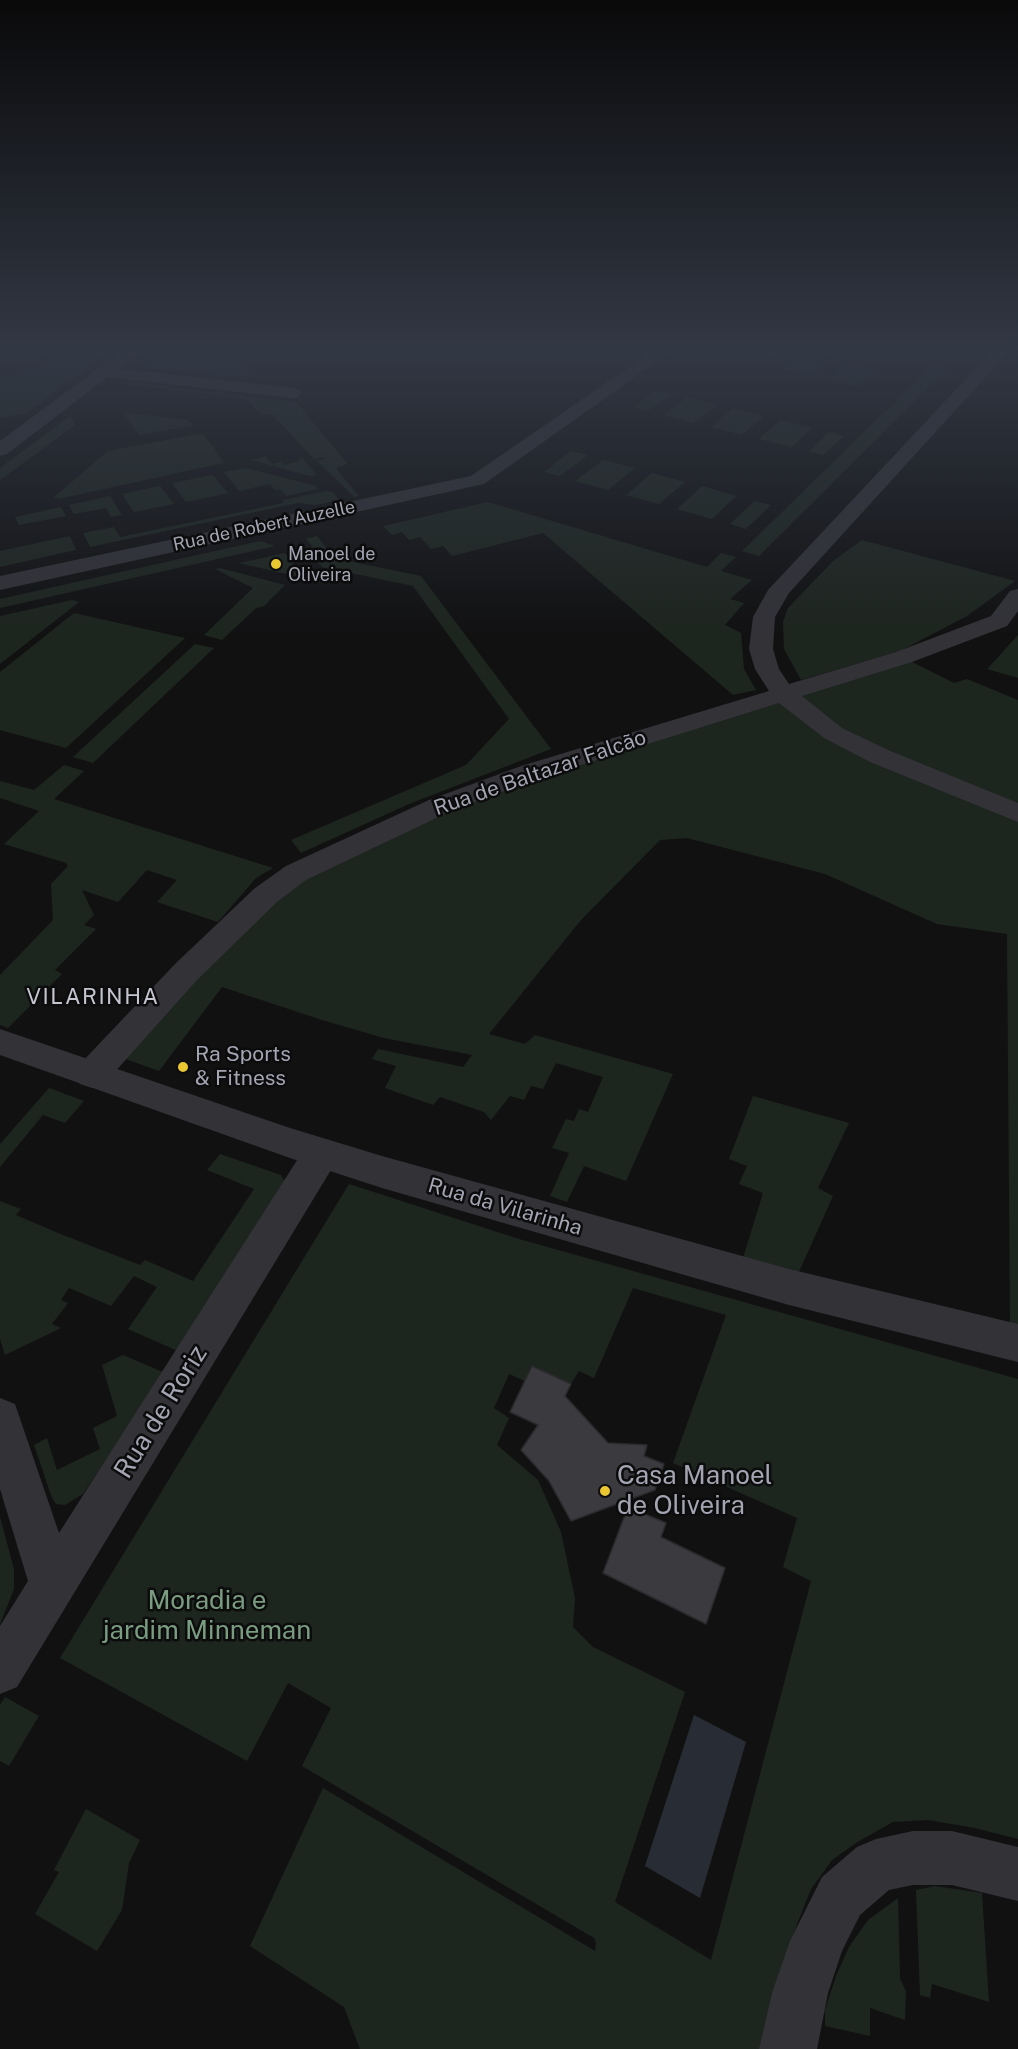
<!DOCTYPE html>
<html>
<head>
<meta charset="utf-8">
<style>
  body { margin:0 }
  canvas { display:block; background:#111112 }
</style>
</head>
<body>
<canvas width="1018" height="2049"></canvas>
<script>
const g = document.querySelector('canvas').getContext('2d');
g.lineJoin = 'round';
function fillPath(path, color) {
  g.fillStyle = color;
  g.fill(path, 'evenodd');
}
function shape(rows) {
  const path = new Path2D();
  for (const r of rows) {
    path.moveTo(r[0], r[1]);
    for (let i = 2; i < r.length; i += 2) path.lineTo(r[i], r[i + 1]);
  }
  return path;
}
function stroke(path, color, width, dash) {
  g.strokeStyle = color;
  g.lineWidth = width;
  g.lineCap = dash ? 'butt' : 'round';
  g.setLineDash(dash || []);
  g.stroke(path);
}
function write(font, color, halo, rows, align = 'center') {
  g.font = font + ' "Public Sans",sans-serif';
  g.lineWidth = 5;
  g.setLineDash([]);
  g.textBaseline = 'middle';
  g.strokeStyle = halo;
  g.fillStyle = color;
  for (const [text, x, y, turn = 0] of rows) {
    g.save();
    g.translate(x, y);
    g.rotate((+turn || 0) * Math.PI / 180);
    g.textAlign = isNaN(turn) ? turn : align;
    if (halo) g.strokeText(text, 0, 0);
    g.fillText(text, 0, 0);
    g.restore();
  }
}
const green = shape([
  [26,348,105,348,103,350,109,352,27,413,0,418,0,373,8,377,53,361],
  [171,348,229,348,254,378,145,368],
  [751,348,776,348,786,350,766,366,737,359],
  [801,354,830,360,812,376,782,369],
  [845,363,875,370,858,386,827,379],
  [933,365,948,368,759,556,742,551],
  [131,382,296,402,348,464,337,467,337,470,359,496,354,497,317,461,325,459,324,457,314,459,272,414,263,416,246,399,128,385],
  [656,390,672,394,648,411,633,407],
  [687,397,717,405,694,423,663,415],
  [733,408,764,416,742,435,711,427],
  [131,413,187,420,194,425,140,435,124,415],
  [70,416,75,425,0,480,0,468],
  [780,420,812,428,792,447,759,439],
  [829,432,844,436,823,455,809,451],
  [199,434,204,435,223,461,223,463,58,499,54,497,108,451],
  [571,451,588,455,560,476,544,472],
  [265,456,272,464,281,462,284,465,300,461,299,458,302,458,317,475,310,476,252,460],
  [603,460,635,468,608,490,575,481],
  [246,468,316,486,318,489,286,496,280,489,275,490,270,484,239,491,224,472],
  [652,473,685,482,659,504,626,495],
  [213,475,228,493,186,502,172,483],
  [160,486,174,504,134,512,122,494],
  [702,486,736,496,712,519,677,509],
  [327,491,333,492,339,500,316,505,298,503,90,547,83,533,114,527,120,537,284,503,283,500],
  [110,496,122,515,111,517,106,508,74,514,69,505],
  [755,501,771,505,746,529,730,524],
  [488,502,707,567,721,553,736,557,721,571,752,580,730,599,744,603,725,625,741,633,744,669,756,690,733,695,543,533,452,556,443,546,431,549,420,537,409,540,402,532,392,535,383,526],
  [61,507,66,516,19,525,15,517],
  [70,536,76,550,0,567,0,551],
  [317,536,334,558,421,576,551,749,409,804,301,853,291,840,466,765,509,719,413,586,322,567,307,548,313,547,306,539],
  [862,540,1015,581,967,616,900,651,801,680,784,649,783,622,788,608,833,561],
  [260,541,275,546,0,608,0,599],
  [285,553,300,572,295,576,239,563],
  [220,568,285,585,264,606,256,608,222,640,204,635,253,588,215,569],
  [72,600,79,602,0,664,0,616],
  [74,613,185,638,66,748,0,730,0,672],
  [1018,635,1018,678,987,669,989,667],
  [195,644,214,648,93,763,73,757],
  [908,660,954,683,967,679,1018,700,1018,1327,1010,1325,1007,934,937,924,825,874,687,838,660,840,581,920,489,1034,525,1044,535,1035,673,1074,626,1181,584,1166,567,1202,550,1196,569,1153,552,1148,566,1119,574,1121,579,1109,588,1112,603,1077,556,1063,543,1089,531,1086,524,1100,510,1096,491,1120,484,1112,440,1097,433,1105,385,1088,396,1066,372,1059,378,1049,463,1067,472,1055,384,1038,322,1020,222,987,159,1071,120,1057,194,976,299,880,439,810,581,760,756,710],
  [64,765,84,771,54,799,273,868,256,878,218,922,157,902,177,880,147,870,118,902,82,890,94,915,84,925,96,929,55,970,62,974,8,1028,0,1025,0,975,53,920,51,884,68,866,66,863,4,844,39,811,0,798,0,781,34,790],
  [49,1088,84,1101,65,1123,43,1115,0,1167,0,1144],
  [753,1096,849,1123,818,1188,833,1196,798,1274,743,1258,763,1193,739,1184,747,1166,729,1159],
  [220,1154,281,1175,285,1182,180,1352,128,1329,157,1287,134,1276,111,1306,69,1288,61,1300,68,1303,52,1324,61,1328,5,1355,0,1339,0,1201,21,1209,16,1215,58,1233,140,1265,145,1260,193,1281,254,1189,207,1170],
  [349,1184,519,1239,1018,1379,1018,1839,975,1828,928,1820,893,1822,859,1841,832,1860,811,1889,797,1924,781,1979,765,2049,360,2049,344,2007,250,1946,323,1788,595,1951,596,1943,594,1938,302,1766,331,1708,288,1683,247,1761,60,1658],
  [633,1288,726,1315,673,1463,797,1518,783,1567,811,1581,711,1960,615,1902,685,1692,593,1647,573,1627,575,1598,561,1532,538,1480,497,1445,509,1418,494,1408,509,1374,525,1381,532,1366,571,1384,579,1371,594,1378],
  [123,1355,165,1373,83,1494,65,1505,56,1504,52,1498,34,1445,47,1438,57,1470,100,1449,93,1428,117,1416,102,1365],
  [0,1517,14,1569,14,1589,0,1624],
  [5,1697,39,1716,9,1766,0,1761,0,1705],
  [86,1809,140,1840,129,1863,122,1910,97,1951,35,1914,59,1872,54,1870],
  [935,1886,982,1893,989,2002,932,1984,930,1998,920,1995,916,1890],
  [898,1898,900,1979,906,1991,905,2020,870,2008,870,2036,825,2026,825,2010,836,1976,849,1947,868,1920]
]);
const water = shape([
  [694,1715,746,1742,700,1898,645,1866]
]);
const building = shape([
  [532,1366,571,1384,565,1396,608,1443,647,1445,644,1456,664,1464,655,1490,571,1521,549,1481,521,1450,538,1425,510,1412,532,1366],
  [628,1507,666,1523,661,1537,725,1568,706,1624,603,1573,628,1507]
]);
const minor = shape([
  [657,348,676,348,484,484,0,590,0,576,471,476,657,348],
  [995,348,1012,348,789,593,775,617,773,649,779,669,789,684,896,652,991,616,1010,591,1018,589,1018,611,1007,626,912,662,802,696,842,728,888,750,1018,803,1018,822,870,762,824,738,779,703,539,778,449,812,306,880,277,902,197,980,104,1084,92,1088,80,1084,75,1074,80,1064,175,964,255,888,286,866,429,800,521,766,769,691,755,669,749,649,753,617,768,590,995,348],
  [104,367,292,388,298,389,301,393,298,397,292,398,98,376,96,372,104,367],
  [321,1139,334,1143,339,1154,334,1165,17,1687,0,1694,0,1626,28,1581,0,1489,0,1398,15,1404,59,1533,308,1143,321,1139],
  [913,1831,952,1831,1018,1847,1018,1901,952,1885,913,1885,889,1890,860,1915,842,1951,828,1993,817,2049,759,2049,772,1993,790,1941,822,1877,857,1847,876,1839,913,1831]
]);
const tertiary = shape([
  [126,348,145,348,7,454,0,456,0,441,126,348],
  [0,1029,290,1128,382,1156,789,1269,1018,1324,1018,1362,789,1305,382,1188,290,1158,0,1055,0,1029]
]);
const markers = [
  [276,564,6,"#eac631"],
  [183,1067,6,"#eac631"],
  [605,1491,6,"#eac631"]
];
const farStreetnames = [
  ["Rua de Robert Auzelle",264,526,-12]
];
const farPoinames = [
  ["Manoel de",288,554],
  ["Oliveira",288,575]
];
const streetNames = [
  ["Rua de Baltazar Falcão",540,773,-19],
  ["Rua da Vilarinha",505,1207,16]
];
const poiNames = [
  ["Ra Sports",195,1055],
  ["& Fitness",195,1079]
];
const neighbourhoodNames = [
  ["VILARINHA",93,997]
];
const nearStreetnames = [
  ["Rua de Roriz",161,1412,-58]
];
const nearPoinames = [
  ["Casa Manoel",617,1476],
  ["de Oliveira",617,1506]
];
const nearParknames = [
  ["Moradia e",207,1601],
  ["jardim Minneman",207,1631]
];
fillPath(green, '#1d251f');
fillPath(water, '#282d35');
fillPath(building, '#3b3b3f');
stroke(building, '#2b2b2e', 1.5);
fillPath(minor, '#323237');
fillPath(tertiary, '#323237');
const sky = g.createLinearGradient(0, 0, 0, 635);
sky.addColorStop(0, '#09090a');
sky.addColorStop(0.55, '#323844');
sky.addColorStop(1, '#32384400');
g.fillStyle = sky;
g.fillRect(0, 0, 1018, 635);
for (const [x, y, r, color] of markers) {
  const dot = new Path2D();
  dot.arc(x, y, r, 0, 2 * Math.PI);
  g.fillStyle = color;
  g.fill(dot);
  stroke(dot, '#0c0c0d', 2);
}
write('18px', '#a3a5b2', '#0c0c0d', farStreetnames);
write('18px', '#a3a5b2', '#0c0c0d', farPoinames, 'left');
write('21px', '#a3a5b2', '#0c0c0d', streetNames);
write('21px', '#a3a5b2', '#0c0c0d', poiNames, 'left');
g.letterSpacing = '1.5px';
write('22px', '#c3c5cf', '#0c0c0d', neighbourhoodNames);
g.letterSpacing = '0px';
write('26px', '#a3a5b2', '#0c0c0d', nearStreetnames);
write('26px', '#a3a5b2', '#0c0c0d', nearPoinames, 'left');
write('26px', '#7a9d81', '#0c0c0d', nearParknames);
</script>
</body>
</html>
